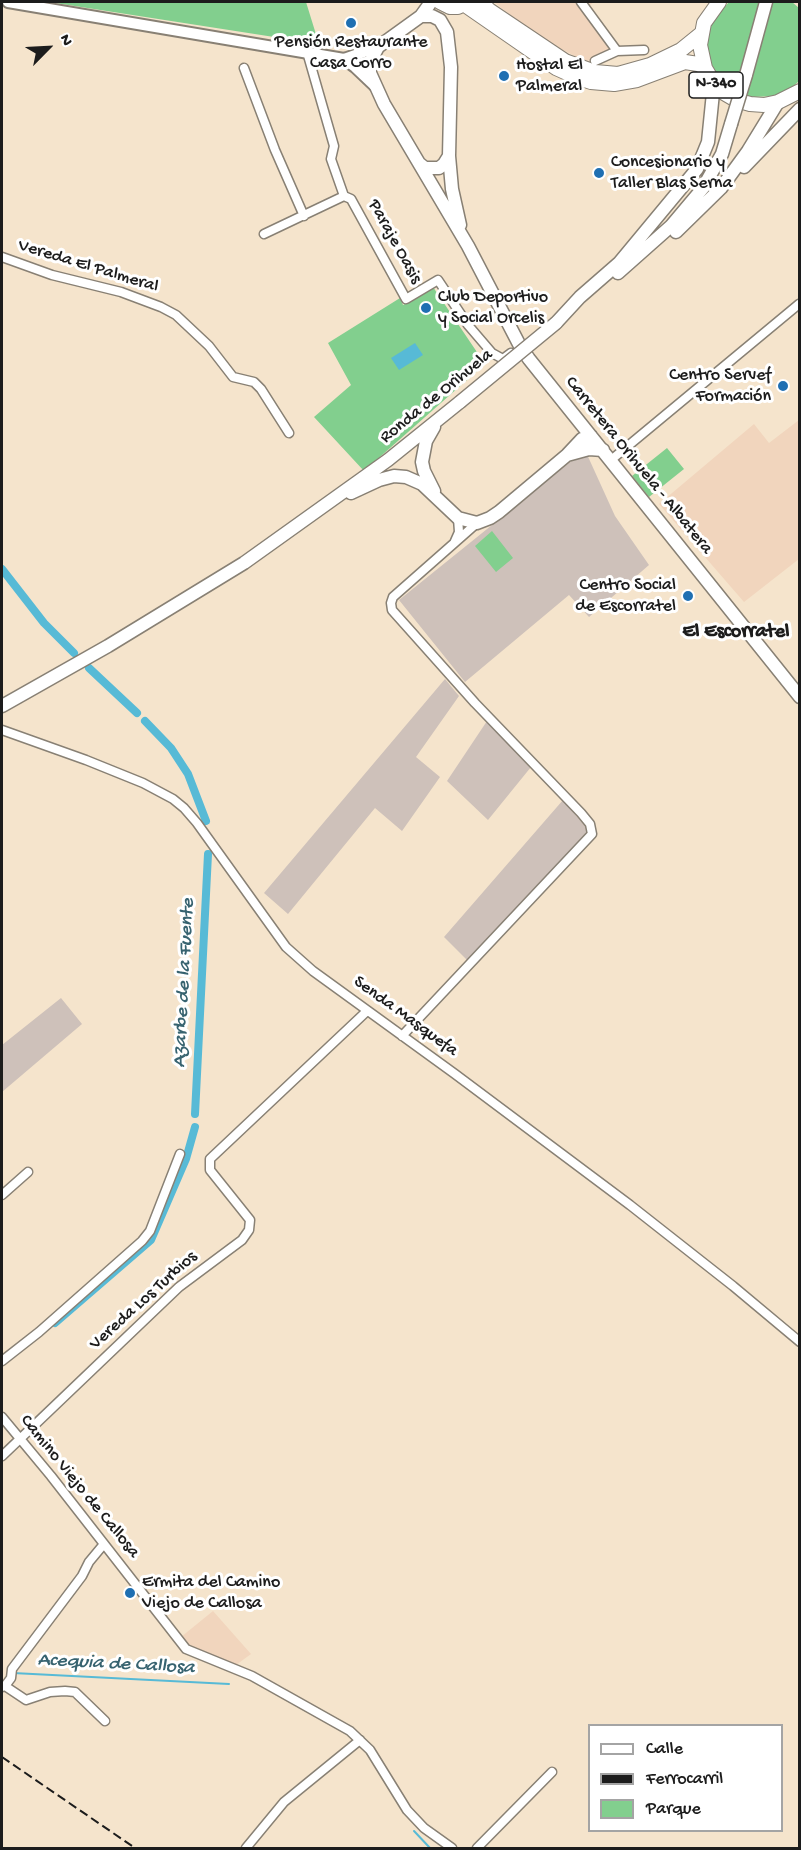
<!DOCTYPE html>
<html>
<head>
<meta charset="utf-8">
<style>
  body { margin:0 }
  #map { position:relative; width:801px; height:1850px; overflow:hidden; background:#f5e4cc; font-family:"Gochi Hand",sans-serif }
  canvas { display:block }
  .frame { position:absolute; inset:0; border:3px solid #1c1c1c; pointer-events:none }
  .legend { position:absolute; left:588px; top:1724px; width:195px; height:108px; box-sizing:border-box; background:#fff; border:2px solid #a4a4a4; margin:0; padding:8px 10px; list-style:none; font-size:18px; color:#1c1c1c }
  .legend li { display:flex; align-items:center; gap:12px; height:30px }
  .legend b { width:30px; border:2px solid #a4a4a4 }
  .north { position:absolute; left:18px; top:18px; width:60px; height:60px; -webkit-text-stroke:4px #fff; paint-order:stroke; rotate:66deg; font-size:16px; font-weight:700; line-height:24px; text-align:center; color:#1c1c1c }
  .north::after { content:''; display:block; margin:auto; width:21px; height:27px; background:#1c1c1c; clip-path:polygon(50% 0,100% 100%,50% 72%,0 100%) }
</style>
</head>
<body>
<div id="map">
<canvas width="801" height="1850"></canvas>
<div class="frame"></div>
<ul class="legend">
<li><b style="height:8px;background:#fff"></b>Calle</li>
<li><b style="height:8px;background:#1c1c1c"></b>Ferrocarril</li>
<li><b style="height:16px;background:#82cf8e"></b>Parque</li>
</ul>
<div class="north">N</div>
</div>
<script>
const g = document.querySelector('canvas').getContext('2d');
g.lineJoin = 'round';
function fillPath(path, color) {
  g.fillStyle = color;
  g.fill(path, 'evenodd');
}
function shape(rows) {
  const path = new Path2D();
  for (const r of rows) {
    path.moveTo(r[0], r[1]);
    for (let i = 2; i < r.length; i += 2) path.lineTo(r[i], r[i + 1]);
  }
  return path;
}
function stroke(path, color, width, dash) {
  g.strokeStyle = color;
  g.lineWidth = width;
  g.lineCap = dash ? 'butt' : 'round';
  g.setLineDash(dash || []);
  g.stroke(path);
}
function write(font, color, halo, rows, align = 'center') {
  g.font = font + ' "Gochi Hand",sans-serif';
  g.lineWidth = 6;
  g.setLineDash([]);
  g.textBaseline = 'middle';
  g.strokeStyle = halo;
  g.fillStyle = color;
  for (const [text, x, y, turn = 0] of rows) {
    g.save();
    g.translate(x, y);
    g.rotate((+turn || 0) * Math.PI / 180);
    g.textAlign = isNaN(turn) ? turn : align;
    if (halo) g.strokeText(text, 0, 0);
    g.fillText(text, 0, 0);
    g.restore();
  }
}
const built = shape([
  [494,2,594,2,590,5,613,48,586,62,537,36],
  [799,420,799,559,744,602,659,504,754,424,769,443],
  [213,1611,251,1654,236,1665,191,1649,181,1637]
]);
const industrial = shape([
  [585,450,615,516,649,565,589,617,569,595,465,682,399,600],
  [445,679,459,696,416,757,440,777,402,831,375,808,288,914,264,893],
  [487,721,531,767,488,820,447,781],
  [563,800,589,831,468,961,444,937],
  [61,998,82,1024,2,1092,2,1045]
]);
const green = shape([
  [49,2,306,2,319,44],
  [729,2,760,2,735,91,719,78,712,65,707,45,708,34,715,17],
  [773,2,792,2,799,8,799,81,787,92,776,96,751,97,747,96],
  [433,287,485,364,364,471,314,417,351,385,328,343,400,298,403,305],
  [667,448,684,469,649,497,632,476],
  [492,531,513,558,496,572,475,546]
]);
const water = shape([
  [415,343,423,355,399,370,391,358]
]);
const stream = shape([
  [13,1673,229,1684],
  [414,1831,430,1848]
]);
const canal = shape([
  [2,569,44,623,74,653],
  [89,668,137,713],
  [145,721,171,748,188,774,206,821],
  [195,1114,208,854],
  [55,1323,151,1240,186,1159,195,1127]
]);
const minor = shape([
  [581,2,617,51],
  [307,52,334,146,331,159,344,196,351,199,406,299,438,280,468,325,492,353,503,359,511,353],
  [595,61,617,51,644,50],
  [244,68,275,150,304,216],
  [264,234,344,196],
  [2,257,52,275,121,292,161,307,176,315,209,346,233,377,254,382,261,389,289,433],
  [611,460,799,304],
  [455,541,459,532,458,518],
  [2,730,86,760,143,783,173,799,184,808,197,823,286,947,313,971,455,1074,630,1205,733,1286,800,1342],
  [402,1036,592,834,590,824,581,813,475,703,392,610,391,603,393,597,477,523],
  [2,1195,28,1172],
  [2,1361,39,1332,142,1241,150,1231,180,1154],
  [2,1417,51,1476,186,1649,252,1676,350,1731,370,1750,407,1810,424,1828,452,1848],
  [2,1456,179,1287,242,1240,249,1230,250,1220,210,1170,210,1159,367,1011],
  [5,1686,11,1678,12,1669,82,1576,89,1562,104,1544],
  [2,1687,5,1686,26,1700,50,1692,65,1691,75,1692,105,1721],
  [246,1848,284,1802,360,1740],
  [477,1848,552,1772]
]);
const tertiary = shape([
  [8,2,344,59,378,47],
  [344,59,355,67,375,86]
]);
const secondary = shape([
  [431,2,421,16,378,47,370,62,370,73,384,104,468,246,520,346,529,359,800,697],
  [421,16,432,16,440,20,447,32,451,67,449,156,452,189,460,225],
  [746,75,766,2],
  [420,164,425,168,439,168,444,164,449,156],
  [744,167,800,109],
  [676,232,721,188,748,151,778,102],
  [618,273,671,226,703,188,722,154,731,124],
  [556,323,580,297,619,263,697,169,708,142,714,83],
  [567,455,589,449,603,450],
  [434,491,424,471,422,462,426,441,434,427],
  [351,493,379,480,394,476,406,477,422,484,458,518,477,523,490,518,499,512,567,455,582,439,591,436],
  [2,706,108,646,244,563,388,460,460,402]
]);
const trunk = shape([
  [440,2,450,7,458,7,469,2],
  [481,2,489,10,565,61,595,72,618,74,650,65,681,50,702,33],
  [719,2,704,23,700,45,705,68,714,83,724,93,736,100,750,104,764,105,778,102,800,91],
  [465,5,556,68,576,77,591,82,614,84,637,80,685,62,698,64,705,68]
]);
const rail = shape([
  [2,1757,135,1848]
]);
const secondaryBridge = shape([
  [731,124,746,75],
  [460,402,556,323]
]);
const markers = [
  [351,23,6,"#1f6fb2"],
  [504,76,6,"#1f6fb2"],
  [599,173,6,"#1f6fb2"],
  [426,308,6,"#1f6fb2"],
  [783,386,6,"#1f6fb2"],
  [688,596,6,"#1f6fb2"],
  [130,1593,6,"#1f6fb2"]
];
const shields = [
  [716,85,54]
];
const shieldNames = [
  ["N-340",716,85]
];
const poiNames = [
  ["Pensión Restaurante",351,43,"center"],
  ["Casa Corro",351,64,"center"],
  ["Hostal El",516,66],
  ["Palmeral",516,87],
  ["Concesionario y",611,163],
  ["Taller Blas Serna",611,184],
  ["Club Deportivo",438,298],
  ["y Social Orcelis",438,319],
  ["Centro Servef",771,376,"right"],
  ["Formación",771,397,"right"],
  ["Centro Social",676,586,"right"],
  ["de Escorratel",676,607,"right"],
  ["Ermita del Camino",142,1583],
  ["Viejo de Callosa",142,1604]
];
const streetNames = [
  ["Paraje Oasis",394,242,61],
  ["Vereda El Palmeral",88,267,17],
  ["Ronda de Orihuela",437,397,-39],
  ["Carretera Orihuela - Albatera",638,466,51],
  ["Senda Masquefa",405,1017,36],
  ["Vereda Los Turbios",144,1301,-42],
  ["Camino Viejo de Callosa",79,1487,51]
];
const neighbourhoodNames = [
  ["El Escorratel",736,633]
];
const waterNames = [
  ["Azarbe de la Fuente",185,983,-87],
  ["Acequia de Callosa",116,1665,3]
];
fillPath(built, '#f1d5bd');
fillPath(industrial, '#cec1ba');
fillPath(green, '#82cf8e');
fillPath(water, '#57bad6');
stroke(stream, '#57bad6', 2);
stroke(canal, '#57bad6', 8);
stroke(minor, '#888074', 11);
stroke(tertiary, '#888074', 14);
stroke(secondary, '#888074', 15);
stroke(trunk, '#888074', 16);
stroke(minor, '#fff', 8);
stroke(tertiary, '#fff', 10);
stroke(secondary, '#fff', 12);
stroke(trunk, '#fff', 14);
stroke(rail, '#1c1c1c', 2, [9, 4.5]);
stroke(secondaryBridge, '#888074', 15, []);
stroke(secondaryBridge, '#fff', 12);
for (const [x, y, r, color] of markers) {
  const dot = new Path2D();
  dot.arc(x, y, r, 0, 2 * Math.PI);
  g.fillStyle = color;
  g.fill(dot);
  stroke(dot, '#fff', 2);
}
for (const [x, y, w] of shields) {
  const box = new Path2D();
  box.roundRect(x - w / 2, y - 13, w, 26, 4.5);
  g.fillStyle = '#fff';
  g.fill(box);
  stroke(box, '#1c1c1c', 1.5);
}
write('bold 16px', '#1c1c1c', null, shieldNames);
write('18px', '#1c1c1c', '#fff', poiNames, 'left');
write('18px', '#1c1c1c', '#fff', streetNames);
write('bold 20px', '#1c1c1c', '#fff', neighbourhoodNames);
write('italic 20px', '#376370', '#fff', waterNames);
</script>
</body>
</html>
